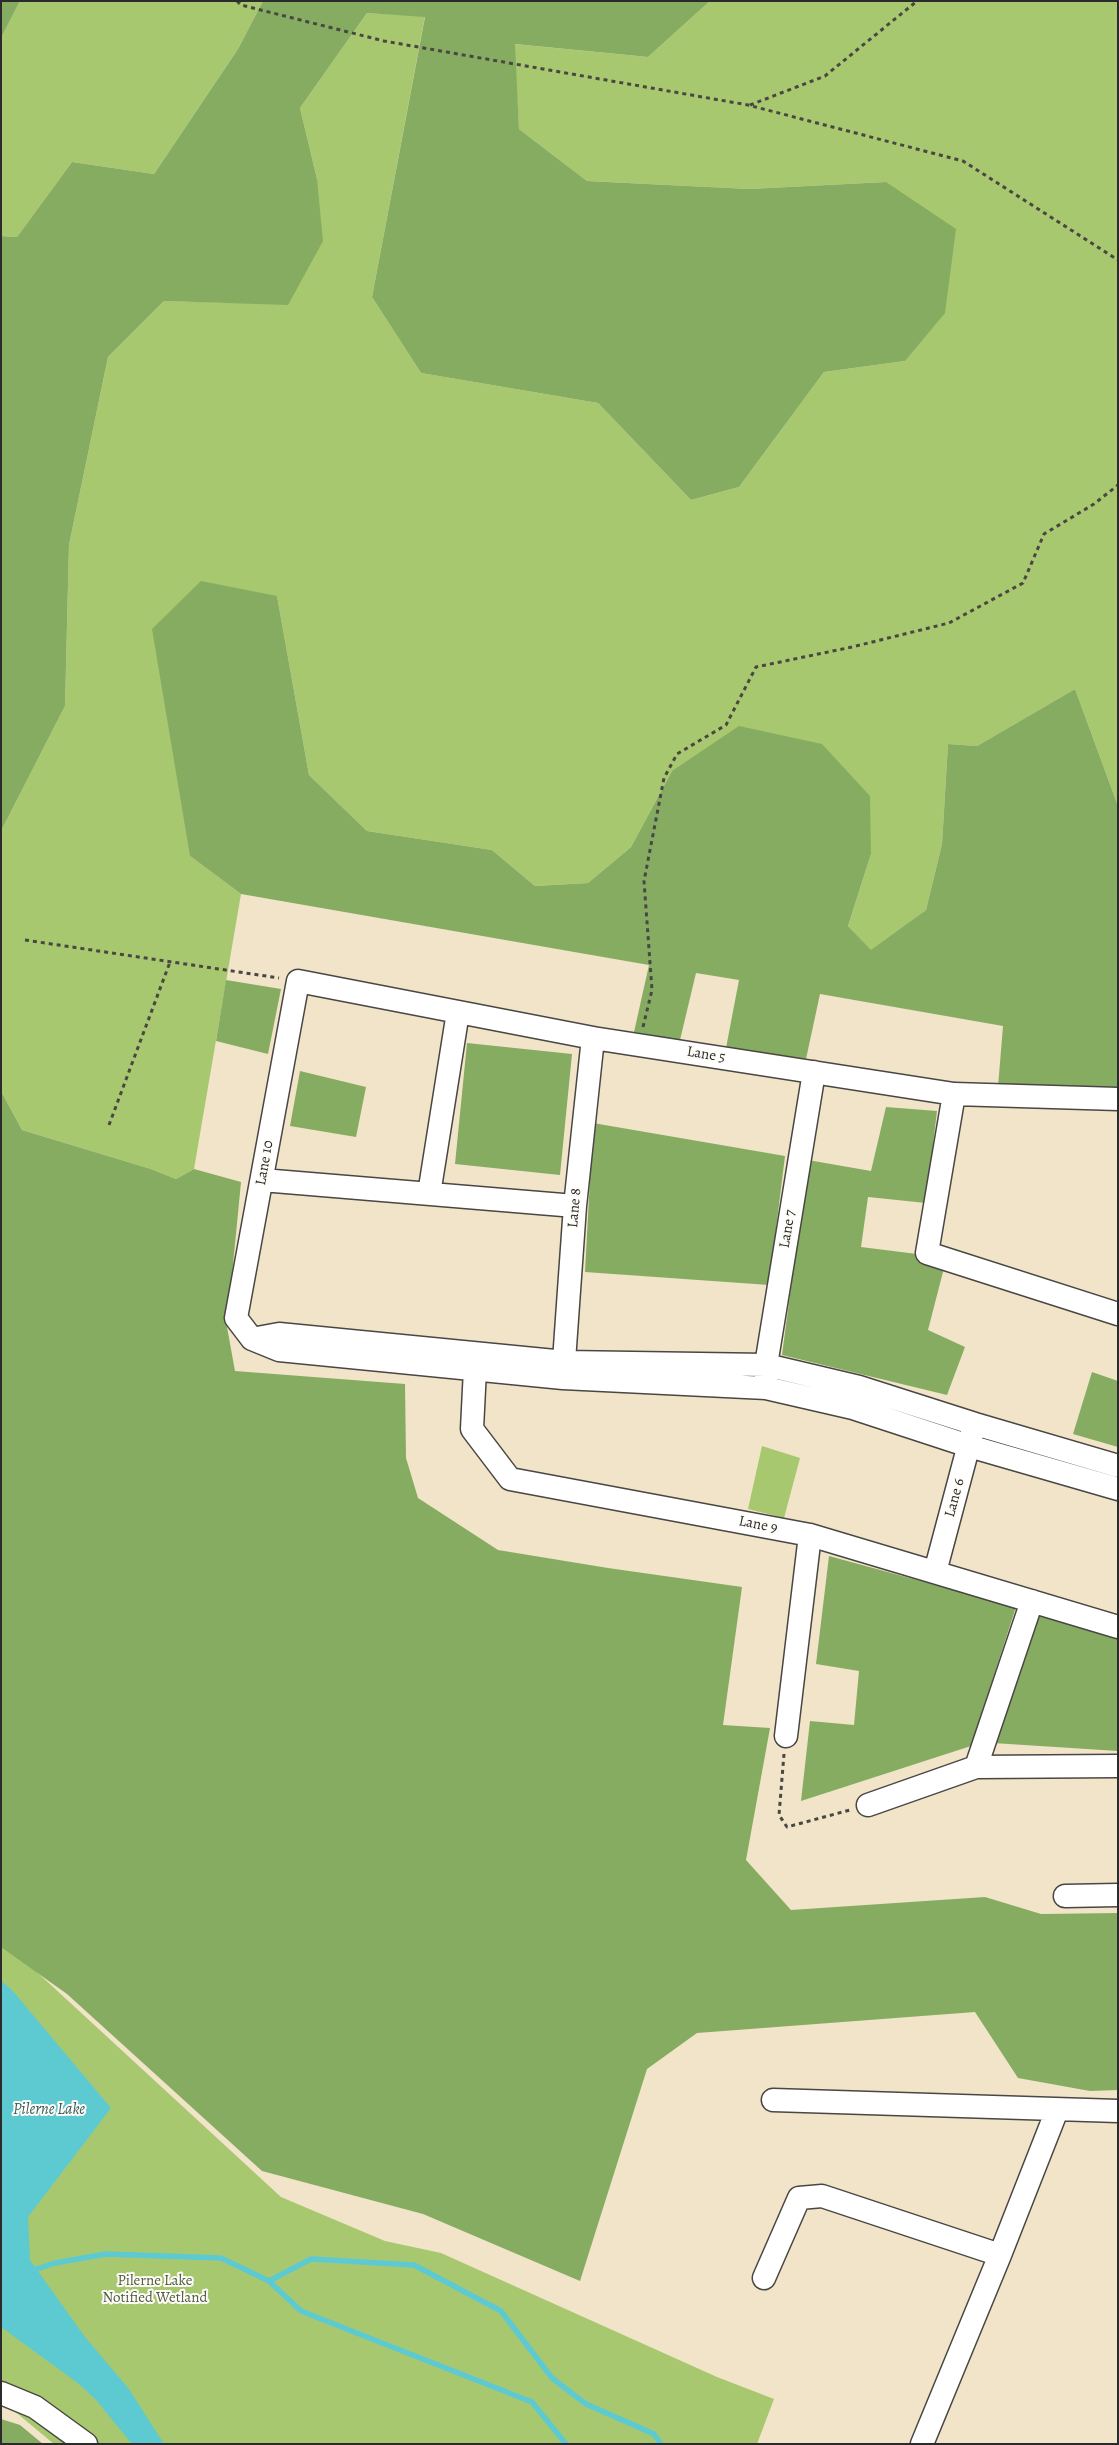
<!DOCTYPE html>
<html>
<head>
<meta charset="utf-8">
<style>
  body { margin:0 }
  #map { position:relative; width:1119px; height:2445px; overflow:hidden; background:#f1e4c8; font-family:Alegreya,serif }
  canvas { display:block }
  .frame { position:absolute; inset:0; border:2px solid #2b2b2b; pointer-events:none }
</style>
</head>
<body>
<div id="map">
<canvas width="1119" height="2445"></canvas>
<div class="frame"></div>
</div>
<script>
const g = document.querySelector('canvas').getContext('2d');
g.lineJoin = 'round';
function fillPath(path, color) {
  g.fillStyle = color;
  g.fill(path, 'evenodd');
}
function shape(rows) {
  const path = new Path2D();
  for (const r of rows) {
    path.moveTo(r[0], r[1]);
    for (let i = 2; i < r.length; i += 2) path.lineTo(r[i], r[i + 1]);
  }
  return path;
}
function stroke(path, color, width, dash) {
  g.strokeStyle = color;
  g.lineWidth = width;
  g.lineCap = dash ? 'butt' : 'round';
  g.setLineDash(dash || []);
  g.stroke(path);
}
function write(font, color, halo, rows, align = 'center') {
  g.font = font + ' Alegreya,serif';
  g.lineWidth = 4;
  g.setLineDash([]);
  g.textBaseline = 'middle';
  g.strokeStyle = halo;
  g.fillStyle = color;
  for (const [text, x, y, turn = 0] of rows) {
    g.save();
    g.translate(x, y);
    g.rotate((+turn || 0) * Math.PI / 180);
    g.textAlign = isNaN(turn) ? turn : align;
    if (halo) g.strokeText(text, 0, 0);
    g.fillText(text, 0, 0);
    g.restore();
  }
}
const green = shape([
  [20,1,263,1,238,49,154,174,72,162,17,237,1,236,1,38],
  [710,1,1118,1,1118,806,1075,689,977,746,948,744,942,844,926,910,871,951,848,926,871,854,672,771,631,847,588,883,535,886,492,850,367,831,309,775,277,596,190,856,241,894,194,1169,176,1179,151,1169,22,1130,1,1091,1,831,65,706,69,545,108,357,164,301,288,304,317,179,300,108,367,13,425,16,372,297,421,373,598,403,691,500,739,487,824,372,905,361,886,182,749,189,587,181,519,129,514,44,648,57],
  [762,1446,800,1458,784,1518,748,1509],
  [1,1939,281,2197,385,2241,441,2253,717,2377,774,2399,757,2444,54,2444,1,2400]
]);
const forest = shape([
  [1,1,20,1,1,38],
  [263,1,710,1,648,57,515,44,519,129,587,181,749,189,886,182,956,229,945,313,905,361,824,372,739,487,691,500,598,403,421,373,372,297,425,17,367,13,300,108,317,179,323,241,288,305,164,301,108,357,69,545,65,706,1,831,1,236,17,237,72,162,154,174,238,49],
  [201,581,277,596,309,775,367,831,492,850,535,886,588,883,631,847,672,771,739,726,822,744,870,796,871,854,848,926,871,950,926,910,942,844,948,744,977,746,1075,689,1118,806,1118,1090,998,1087,1003,1026,820,994,806,1059,726,1048,739,980,696,973,680,1040,634,1032,649,965,241,894,190,856,152,629],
  [226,980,281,989,268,1054,216,1041],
  [467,1043,572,1054,560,1175,455,1164],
  [300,1071,366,1087,356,1137,290,1126],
  [1,1091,22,1130,151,1169,176,1179,194,1169,241,1182,227,1327,235,1371,405,1384,406,1458,418,1498,498,1550,608,1568,742,1587,723,1725,770,1728,746,1860,791,1910,985,1897,1041,1914,1118,1913,1118,2090,1090,2091,1018,2078,975,2012,697,2033,647,2069,580,2281,423,2214,262,2171,67,1994,1,1947],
  [886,1107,937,1111,926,1203,868,1197,861,1247,917,1254,944,1268,928,1330,965,1347,947,1395,782,1355,808,1160,871,1171],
  [593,1123,785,1156,769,1285,585,1272],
  [1092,1372,1118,1381,1118,1447,1073,1434],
  [829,1556,1016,1607,971,1746,801,1801,810,1721,854,1725,859,1671,816,1664],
  [1035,1611,1118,1639,1118,1751,993,1743],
  [1,2419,20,2425,43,2444,1,2444]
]);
const water = shape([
  [1,1981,12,1990,111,2108,28,2217,30,2260,85,2337,129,2389,164,2444,132,2444,96,2400,79,2384,1,2327]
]);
const stream = shape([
  [30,2271,55,2263,106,2254,221,2258,269,2281,311,2259,414,2265,501,2311,552,2378,586,2404,654,2434,661,2444],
  [269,2281,301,2311,532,2402,566,2444]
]);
const path = shape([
  [237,1,241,5,384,41,748,105,963,161,1118,260],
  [750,105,825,76,917,1],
  [25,940,279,978],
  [643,1027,652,990,644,881,664,778,677,754,726,725,756,667,852,647,949,623,1023,583,1044,534,1094,504,1118,485],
  [109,1125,170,962],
  [784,1754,779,1815,787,1827,850,1810]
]);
const minor = shape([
  [954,1094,927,1253,1118,1314],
  [262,1180,575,1206],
  [429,1194,458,1012],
  [252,1339,236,1318,298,981,593,1038,954,1094,1118,1099],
  [252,1339,279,1350,563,1378,766,1388,853,1408,969,1446,1118,1489],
  [252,1339,279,1334,565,1362,766,1365,859,1387,975,1424,1118,1466],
  [475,1369,472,1429,510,1479,810,1535,1118,1627],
  [563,1375,575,1206,593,1038],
  [766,1379,766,1365,814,1072],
  [935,1572,972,1433],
  [786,1736,810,1535],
  [976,1767,1032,1601],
  [868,1805,976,1767,1118,1766],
  [1065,1896,1118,1895],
  [773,2100,1118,2111],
  [764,2278,799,2198,822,2196,1000,2255,1057,2110],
  [1,2393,35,2407,86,2444],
  [922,2444,1000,2255]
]);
const streetNames = [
  ["Lane 5",706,1055,9],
  ["Lane 10",265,1163,-80],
  ["Lane 8",575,1208,-85],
  ["Lane 7",788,1229,-81],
  ["Lane 6",955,1498,-75],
  ["Lane 9",758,1525,11]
];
const parkNames = [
  ["Pilerne Lake",155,2281],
  ["Notified Wetland",155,2298]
];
const waterNames = [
  ["Pilerne Lake",49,2110]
];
fillPath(green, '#a8c870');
fillPath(forest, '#86ac62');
fillPath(water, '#5dcad2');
stroke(stream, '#5dcad2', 5.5);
stroke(minor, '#494743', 25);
stroke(path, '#494743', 3, [4, 4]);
stroke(minor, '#fff', 22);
write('15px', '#2b2b2b', '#fdfcf7', streetNames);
write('15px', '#505a40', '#fdfcf7', parkNames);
write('italic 16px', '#3a5b5d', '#fdfcf7', waterNames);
</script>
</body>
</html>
